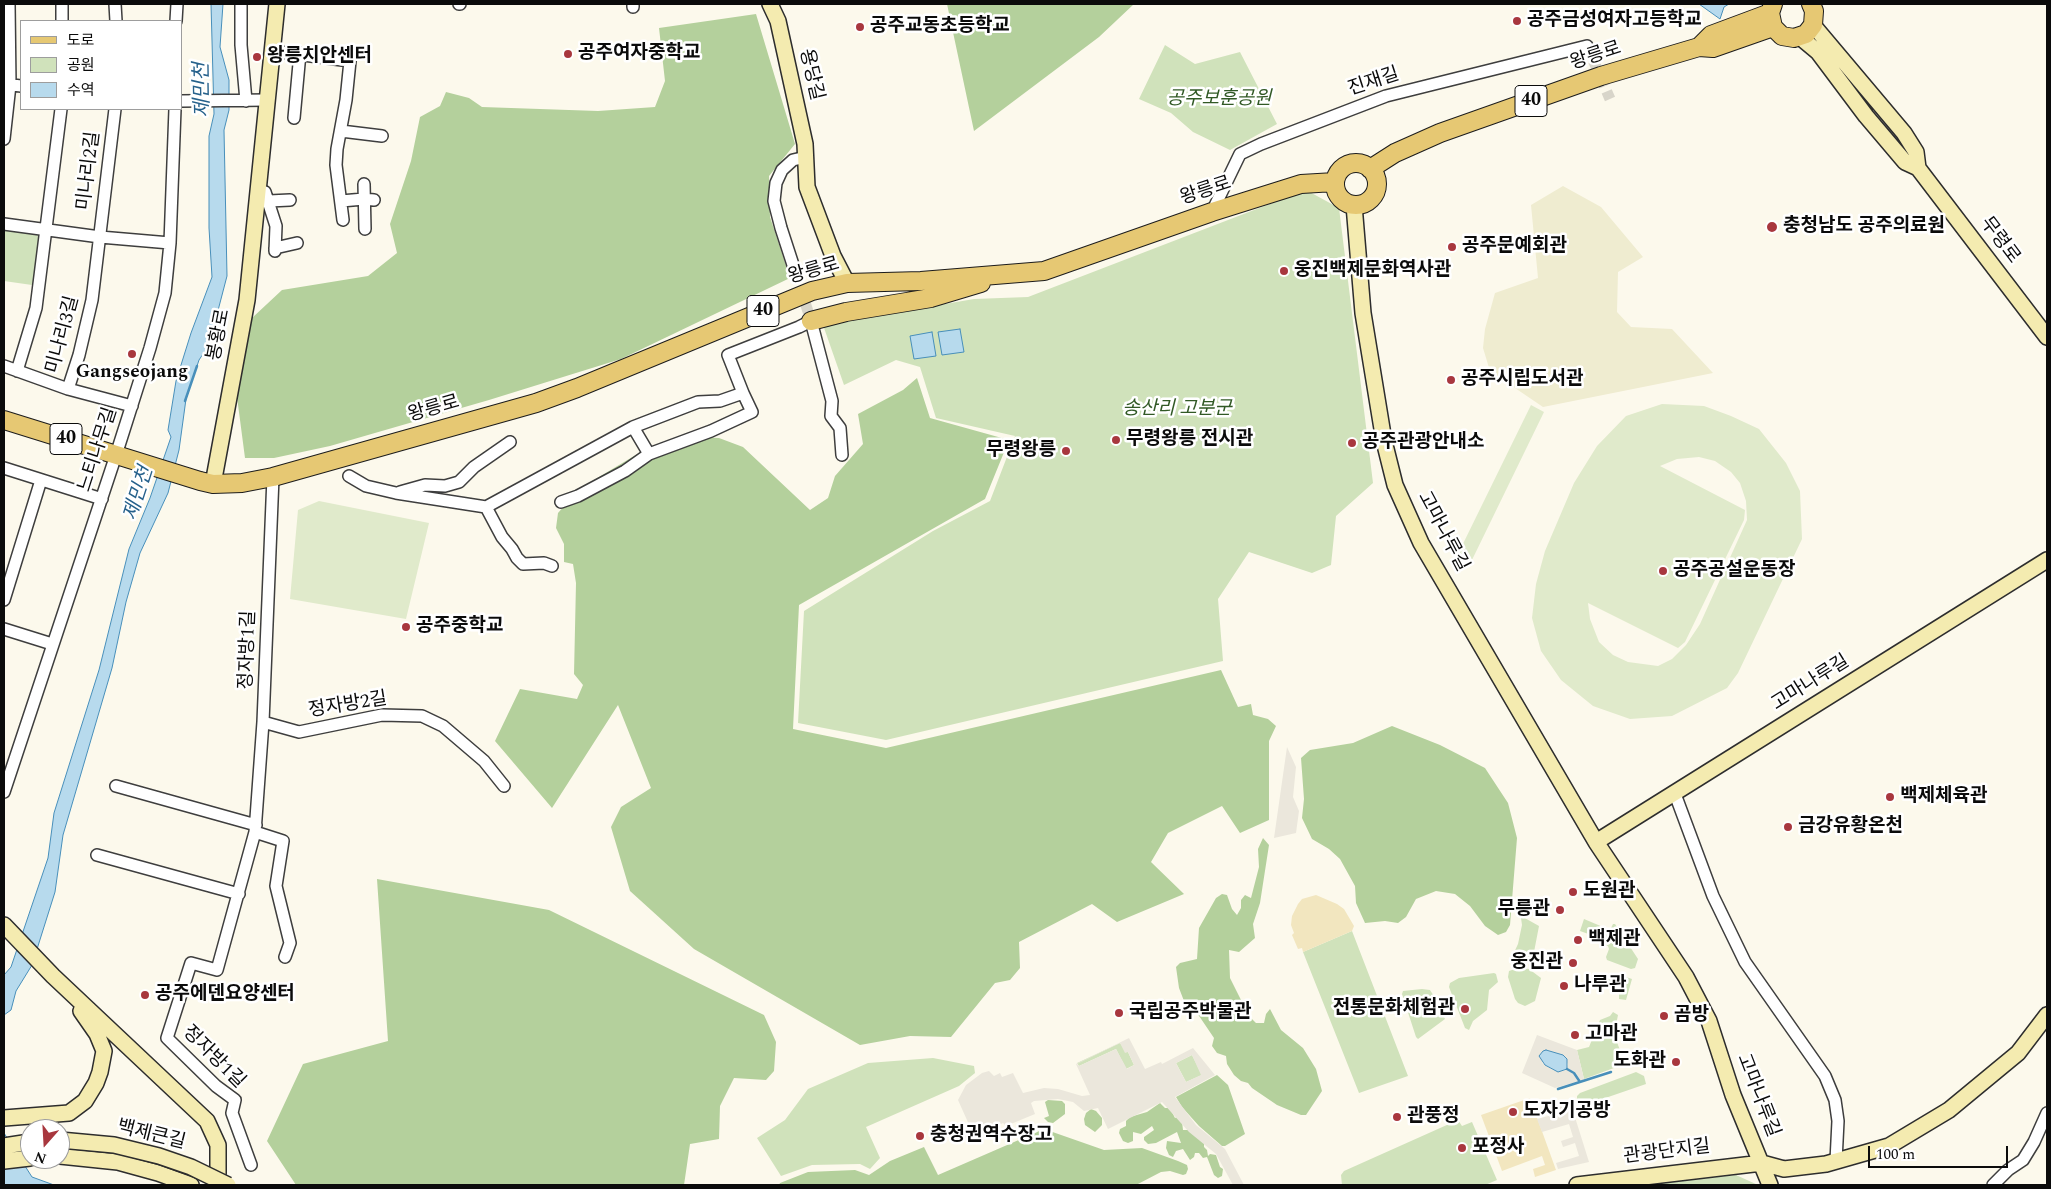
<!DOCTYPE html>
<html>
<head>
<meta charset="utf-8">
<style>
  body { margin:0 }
  #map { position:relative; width:2051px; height:1189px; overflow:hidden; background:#fcf9ec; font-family:Spectral,"Noto Sans KR",serif }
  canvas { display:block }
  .frame { position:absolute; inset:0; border:5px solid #0b0b0b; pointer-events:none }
  .legend { position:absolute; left:20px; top:20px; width:162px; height:90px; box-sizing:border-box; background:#fff; border:1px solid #9d9d9d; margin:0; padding:6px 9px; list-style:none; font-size:15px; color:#0b0b0b }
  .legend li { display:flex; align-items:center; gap:10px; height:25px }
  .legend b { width:25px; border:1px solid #9d9d9d }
  .north { position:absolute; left:20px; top:1119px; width:50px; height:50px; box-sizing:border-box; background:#fff; border:1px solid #9d9d9d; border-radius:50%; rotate:199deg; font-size:14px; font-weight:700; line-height:20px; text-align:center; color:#0b0b0b }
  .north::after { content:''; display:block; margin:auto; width:18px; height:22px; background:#a8373e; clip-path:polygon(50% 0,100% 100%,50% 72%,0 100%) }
  .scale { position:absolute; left:1868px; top:1146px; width:140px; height:22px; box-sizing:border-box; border:2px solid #0b0b0b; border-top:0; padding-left:6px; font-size:15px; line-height:18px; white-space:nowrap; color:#0b0b0b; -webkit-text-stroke:4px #fff; paint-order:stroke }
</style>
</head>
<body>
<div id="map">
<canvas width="2051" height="1189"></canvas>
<div class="frame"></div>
<ul class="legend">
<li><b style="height:6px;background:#e6c873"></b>도로</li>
<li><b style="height:14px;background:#d0e2bb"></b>공원</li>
<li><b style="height:14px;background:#b7daed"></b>수역</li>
</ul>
<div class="north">N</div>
<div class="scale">100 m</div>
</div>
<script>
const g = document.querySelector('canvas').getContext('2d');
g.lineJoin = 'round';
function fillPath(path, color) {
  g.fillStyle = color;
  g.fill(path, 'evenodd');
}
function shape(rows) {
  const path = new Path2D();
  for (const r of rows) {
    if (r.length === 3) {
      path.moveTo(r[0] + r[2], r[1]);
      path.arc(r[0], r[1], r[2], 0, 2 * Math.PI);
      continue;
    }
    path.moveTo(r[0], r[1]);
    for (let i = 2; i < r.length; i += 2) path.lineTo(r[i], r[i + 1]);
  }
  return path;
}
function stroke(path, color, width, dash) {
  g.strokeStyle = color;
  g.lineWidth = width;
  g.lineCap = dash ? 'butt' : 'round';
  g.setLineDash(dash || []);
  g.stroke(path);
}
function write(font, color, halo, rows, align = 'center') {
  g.font = font + ' Spectral,"Noto Sans KR",serif';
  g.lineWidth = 5;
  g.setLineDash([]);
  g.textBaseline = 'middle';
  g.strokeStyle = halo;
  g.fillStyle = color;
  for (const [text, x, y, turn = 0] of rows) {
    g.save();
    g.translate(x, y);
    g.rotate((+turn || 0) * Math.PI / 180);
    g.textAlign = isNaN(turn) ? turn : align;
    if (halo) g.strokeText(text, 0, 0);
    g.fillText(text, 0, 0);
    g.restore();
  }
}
const farmland = shape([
  [1563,186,1601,207,1643,257,1618,272,1617,312,1631,327,1672,329,1713,373,1543,407,1490,371,1483,348,1485,329,1495,293,1538,278,1531,205]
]);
const green = shape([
  [1165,45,1195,64,1240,52,1277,124,1230,150,1193,132,1171,113,1139,99],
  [1306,190,1339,208,1373,483,1336,516,1331,565,1312,573,1249,552,1218,599,1223,661,886,740,798,723,804,611,933,531,990,501,1015,436,936,418,920,367,896,360,844,385,823,325,974,299,1028,297],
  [4,228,46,234,39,286,4,281],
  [1523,917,1539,926,1534,952,1528,959,1511,959,1518,944,1522,925,1521,918],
  [1584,919,1610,930,1613,924,1615,924,1638,959,1635,968,1631,969,1607,960,1606,957,1609,949,1608,946,1596,941,1597,937,1580,931],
  [1352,931,1408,1076,1359,1093,1303,952],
  [1518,968,1529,969,1541,978,1535,1001,1525,1006,1518,1003,1515,999,1508,977,1509,971],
  [1494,973,1496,974,1498,982,1489,990,1487,1010,1473,1021,1469,1030,1465,1028,1449,987,1450,983,1459,978],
  [1602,975,1622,982,1626,977,1632,979,1626,1000,1619,999,1619,991,1599,983],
  [1422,989,1430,990,1437,1001,1445,1019,1418,1039,1416,1037,1402,994,1403,991],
  [1613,1012,1618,1015,1615,1030,1618,1045,1623,1057,1622,1065,1584,1079,1577,1050,1589,1047,1600,1020,1610,1016],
  [1120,1043,1128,1052,1134,1065,1126,1069,1116,1049,1079,1066,1077,1063],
  [1192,1055,1202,1075,1186,1082,1176,1063],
  [933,1058,974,1066,975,1073,959,1086,866,1127,880,1158,870,1169,860,1164,812,1165,781,1176,757,1138,785,1120,808,1089,868,1063],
  [1636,1072,1644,1076,1646,1084,1585,1105,1577,1103,1577,1096,1580,1093],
  [1458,1120,1462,1126,1472,1122,1497,1180,1485,1185,1342,1185,1341,1175,1344,1171],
  [1736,1175,1758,1185,1645,1185]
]);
const forest = shape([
  [947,4,1134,4,1099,37,974,131],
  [756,14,795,144,769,176,770,217,790,278,621,359,489,400,330,446,274,458,245,458,237,397,252,318,282,290,368,276,397,253,390,224,411,161,420,117,440,106,446,92,469,98,482,107,598,111,655,107,665,81,659,28],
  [917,378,930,418,1009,440,985,499,799,605,793,729,886,748,1221,670,1238,707,1251,704,1253,715,1268,719,1276,726,1269,741,1269,820,1240,833,1222,806,1168,833,1151,862,1184,894,1117,922,1092,904,1019,942,1020,968,1010,980,995,983,951,1037,910,1036,860,1045,694,949,630,891,611,827,621,807,651,788,618,705,552,808,495,741,520,689,577,699,583,685,574,674,576,583,573,564,564,562,564,544,556,528,558,513,579,489,649,447,698,437,719,438,743,447,810,510,828,498,835,476,863,444,858,414,903,390],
  [1392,726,1440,745,1485,768,1508,803,1517,838,1510,925,1506,932,1498,935,1485,926,1470,906,1455,894,1436,891,1416,899,1406,917,1398,923,1385,921,1365,923,1356,903,1355,886,1340,859,1329,849,1312,839,1302,818,1304,799,1301,758,1310,750,1353,743],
  [1263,838,1269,845,1260,903,1253,924,1255,938,1239,952,1229,950,1230,978,1249,1016,1256,1023,1264,1023,1266,1014,1270,1009,1281,1030,1303,1048,1316,1069,1322,1091,1306,1115,1301,1115,1277,1105,1252,1088,1248,1083,1241,1081,1234,1075,1227,1064,1226,1056,1217,1053,1212,1046,1214,1038,1193,1007,1184,1001,1179,988,1176,967,1180,963,1197,959,1199,928,1216,898,1222,894,1227,895,1232,909,1237,915,1241,908,1241,900,1245,895,1251,898,1259,867,1258,849],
  [377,879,549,910,764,1015,776,1042,774,1071,766,1080,734,1078,720,1106,719,1139,690,1144,684,1185,296,1185,267,1141,303,1064,388,1041],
  [1217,1075,1228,1085,1245,1134,1225,1146,1222,1146,1199,1126,1182,1107,1176,1097],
  [1048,1100,1062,1101,1065,1104,1065,1114,1053,1123,1048,1122,1044,1118,1049,1116,1045,1102],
  [1160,1103,1165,1108,1170,1108,1175,1118,1177,1117,1182,1122,1183,1130,1191,1130,1204,1141,1204,1147,1207,1150,1208,1156,1210,1154,1216,1155,1220,1167,1223,1169,1222,1176,1218,1178,1214,1175,1207,1157,1203,1158,1199,1153,1195,1153,1194,1157,1190,1160,1183,1149,1176,1151,1173,1157,1169,1155,1166,1148,1167,1141,1181,1143,1177,1132,1156,1143,1148,1144,1144,1140,1144,1137,1154,1130,1152,1126,1141,1134,1133,1132,1133,1141,1128,1143,1123,1141,1119,1133,1120,1129,1126,1126,1126,1121,1130,1117,1147,1112],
  [1091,1109,1096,1111,1102,1118,1102,1125,1095,1132,1085,1125,1084,1119,1086,1113],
  [1044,1129,1104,1150,1142,1148,1178,1161,1187,1165,1188,1169,1186,1174,1183,1175,1170,1171,1161,1172,1136,1185,779,1185,780,1183,808,1172,855,1170,869,1175,890,1161,924,1147,938,1175]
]);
const sand = shape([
  [1316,895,1337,904,1344,909,1354,926,1352,931,1303,952,1302,948,1298,949,1292,935,1294,933,1291,925,1292,916,1298,904,1302,899],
  [1530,1098,1556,1170,1535,1177,1533,1169,1545,1165,1542,1156,1502,1171,1481,1115]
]);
const pitch = shape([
  [1662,404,1704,406,1731,416,1759,429,1786,463,1800,491,1802,539,1738,673,1727,688,1672,716,1630,719,1593,706,1561,680,1541,651,1532,618,1536,584,1545,551,1574,483,1597,446,1626,416],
  [1699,457,1715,461,1731,472,1740,483,1746,501,1747,520,1700,624,1686,645,1672,659,1658,666,1628,662,1613,655,1599,642,1590,619,1588,603,1678,648,1685,642,1744,520,1745,510,1660,466,1677,459],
  [1531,405,1544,412,1471,562,1457,556],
  [319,501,429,523,406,619,290,599,298,510]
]);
const plaza = shape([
  [1287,747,1296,767,1293,797,1299,811,1296,833,1274,838],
  [1537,1035,1577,1050,1584,1079,1581,1081,1575,1072,1567,1068,1568,1064,1559,1055,1550,1052,1542,1063,1545,1065,1553,1070,1564,1071,1566,1069,1574,1073,1579,1081,1555,1088,1522,1073],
  [1129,1038,1145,1069,1161,1062,1162,1064,1193,1048,1215,1075,1175,1097,1196,1125,1225,1149,1244,1185,1233,1185,1216,1154,1189,1132,1162,1102,1108,1129,1098,1108,1084,1111,1073,1102,1058,1099,1034,1101,1031,1103,1035,1114,1006,1126,1003,1123,966,1140,963,1133,971,1129,958,1100,966,1085,982,1073,989,1071,994,1076,1000,1073,1002,1077,1013,1073,1023,1093,1044,1088,1058,1089,1082,1096,1090,1095,1076,1064],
  [1120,1043,1125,1053,1128,1052,1134,1065,1127,1069,1116,1049,1079,1066,1077,1064],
  [1192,1055,1201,1075,1186,1082,1176,1063],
  [1559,1105,1574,1114,1589,1162,1558,1169,1556,1163,1579,1156,1575,1143,1563,1147,1561,1141,1573,1137,1569,1124,1542,1132,1537,1119,1556,1114]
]);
const water = shape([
  [211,4,223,4,220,47,229,80,229,110,224,130,227,276,209,345,199,360,186,399,179,450,168,493,140,553,126,602,112,668,63,835,55,892,32,965,16,991,11,1010,4,1015,4,975,11,967,48,858,54,813,99,670,129,549,150,498,171,437,168,430,176,381,191,333,212,277,209,228,209,136,214,114,211,4],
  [1699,4,1729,4,1724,7,1720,19,1699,4],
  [960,329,964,352,942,355,938,332,960,329],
  [932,332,936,356,914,359,910,336,932,332],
  [1546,1050,1563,1055,1567,1059,1567,1069,1558,1072,1545,1065,1539,1056,1543,1051,1546,1050],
  [4,1133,32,1177,54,1185,4,1185,4,1133]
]);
const stream = shape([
  [185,401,197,366],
  [1567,1069,1574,1073,1580,1082],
  [1558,1089,1611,1072]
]);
const streetTunnel = shape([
  [1587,46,1610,99],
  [795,271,811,321]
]);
const street = shape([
  [62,4,62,21],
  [115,4,116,21],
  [241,4,241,45,246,101],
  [459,4,460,4],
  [633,4,633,7],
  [176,21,177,4],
  [272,51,350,61,346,100,337,149,336,165,343,220],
  [4,84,21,86],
  [181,101,267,100],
  [294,118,300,53],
  [341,131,382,136],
  [4,139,10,85,9,4],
  [364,184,365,229],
  [258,192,265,192,276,226,275,251],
  [269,201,290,200],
  [341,201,364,199,374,200],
  [1212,212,1240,154,1261,144,1386,96,1587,46],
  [4,224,100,237,170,243],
  [275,248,297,243],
  [795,271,781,228,774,201,776,183,782,170,793,160,806,157],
  [4,366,68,389,132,406],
  [17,371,36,308,61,109],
  [68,389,79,355,92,300,115,109],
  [633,427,649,454,711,431,752,412,743,393],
  [4,468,102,499],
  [349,476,366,486,396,493,486,507,633,427,698,402,720,401,743,393,728,355,799,327,811,321,832,401,831,416,840,428,842,455],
  [400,492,425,485,445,486,459,482,474,467,510,442],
  [561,502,578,496,625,471,649,454],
  [486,507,502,537,512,549,517,558,523,564,544,563,552,566],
  [4,600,41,480],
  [4,629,52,644],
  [263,722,299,732,382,715,422,716,443,726,484,761,504,786],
  [116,786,256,825],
  [4,792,116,455,150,348,165,293,170,243,175,109],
  [1675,794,1713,896,1745,962,1825,1076,1835,1100,1838,1121,1836,1161],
  [255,832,283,841,276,886,290,943,285,957],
  [97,855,239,894],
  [251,1165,232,1113,235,1100,216,1086,167,1038,191,963,217,970,255,832,263,722,273,477],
  [1993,1185,2008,1170,2023,1160,2034,1142,2047,1113]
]);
const secondary = shape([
  [770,4,778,21,805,144,807,187,833,256,847,283],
  [1813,25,1904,133,1916,152,1918,168],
  [1800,37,1818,52,1866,116,1905,162,1918,168,2047,337],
  [1354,205,1363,313,1384,441,1395,485,1421,543,1596,842,1686,977,1709,1021,1733,1095,1770,1185],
  [213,484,247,300,277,4],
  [1596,842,2047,560],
  [4,925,53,976,207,1121,218,1145,218,1173,215,1185],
  [4,1118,69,1113,85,1101,96,1083,100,1072,104,1051,97,1034,81,1011],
  [4,1146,30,1142],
  [60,1156,118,1162,158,1173,191,1185],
  [4,1161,30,1158],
  [1577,1185,1762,1163,1784,1169,1826,1164,1889,1146,1949,1110,2018,1053,2047,1015]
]);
const primary = shape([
  [1773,4,1770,13,1773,27,1782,36,1794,38,1806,34,1813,25,1814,11,1811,4],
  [1699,47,1711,35,1770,13],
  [1356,184,21],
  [1370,169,1395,153,1440,133,1601,76,1699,47,1713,48,1773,27],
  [811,321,846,312,931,298,981,283],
  [4,420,200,481,213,484,242,483,273,477,536,403,577,388,812,291,847,283,921,281,1044,271,1212,212,1301,184,1335,182]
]);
const secondaryBridge = shape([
  [60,1140,114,1145,159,1156,191,1167,228,1185]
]);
const markers = [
  [1517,21,5,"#a8373e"],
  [860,27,5,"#a8373e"],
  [568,54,5,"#a8373e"],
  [257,57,5,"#a8373e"],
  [1772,227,6,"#a8373e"],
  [1452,247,5,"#a8373e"],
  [1284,271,5,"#a8373e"],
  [132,354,5,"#a8373e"],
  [1451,380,5,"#a8373e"],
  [1116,440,5,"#a8373e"],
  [1352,443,5,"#a8373e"],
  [1066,451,5,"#a8373e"],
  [1663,571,5,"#a8373e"],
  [406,627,5,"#a8373e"],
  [1890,797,5,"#a8373e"],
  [1788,827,5,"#a8373e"],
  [1573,892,5,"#a8373e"],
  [1560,910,5,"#a8373e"],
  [1578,940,5,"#a8373e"],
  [1573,963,5,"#a8373e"],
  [1564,986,5,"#a8373e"],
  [145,995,5,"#a8373e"],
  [1465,1009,5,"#a8373e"],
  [1119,1013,5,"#a8373e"],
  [1664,1016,5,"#a8373e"],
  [1575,1035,5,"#a8373e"],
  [1676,1062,5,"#a8373e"],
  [1513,1112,5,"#a8373e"],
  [1397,1117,5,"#a8373e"],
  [920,1136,5,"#a8373e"],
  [1462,1148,5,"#a8373e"]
];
const shields = [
  [1531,101,32],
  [763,311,32],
  [66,439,32]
];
const shieldNames = [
  ["40",1531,101],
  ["40",763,311],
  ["40",66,439]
];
const poiNames = [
  ["공주금성여자고등학교",1527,21],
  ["공주교동초등학교",870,27],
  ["공주여자중학교",578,54],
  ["왕릉치안센터",267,57],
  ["충청남도 공주의료원",1783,227],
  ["공주문예회관",1462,247],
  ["웅진백제문화역사관",1294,271],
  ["Gangseojang",132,373,"center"],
  ["공주시립도서관",1461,380],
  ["무령왕릉 전시관",1126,440],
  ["공주관광안내소",1362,443],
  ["무령왕릉",1056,451,"right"],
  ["공주공설운동장",1673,571],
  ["공주중학교",416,627],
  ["백제체육관",1900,797],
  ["금강유황온천",1798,827],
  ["도원관",1583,892],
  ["무릉관",1550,910,"right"],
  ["백제관",1588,940],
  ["웅진관",1563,963,"right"],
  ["나루관",1574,986],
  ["공주에덴요양센터",155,995],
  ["전통문화체험관",1455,1009,"right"],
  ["국립공주박물관",1129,1013],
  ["곰방",1674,1016],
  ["고마관",1585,1035],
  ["도화관",1666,1062,"right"],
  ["도자기공방",1523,1112],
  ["관풍정",1407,1117],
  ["충청권역수장고",930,1136],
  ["포정사",1472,1148]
];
const streetNames = [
  ["왕릉로",1596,57,-18],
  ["용당길",810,75,77],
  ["진재길",1374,83,-18],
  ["미나리2길",90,171,-83],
  ["왕릉로",1206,192,-18],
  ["무령로",1999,241,53],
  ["왕릉로",814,272,-16],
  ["미나리3길",64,335,-75],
  ["봉황로",220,335,-79],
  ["왕릉로",434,410,-16],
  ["느티나무길",99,450,-72],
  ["고마나루길",1442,532,62],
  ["정자방1길",249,650,-88],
  ["고마나루길",1811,684,-32],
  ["정자방2길",348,706,-9],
  ["정자방1길",213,1058,45],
  ["고마나루길",1757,1096,69],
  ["백제큰길",151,1136,14],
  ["관광단지길",1667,1153,-7]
];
const parkNames = [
  ["공주보훈공원",1219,100],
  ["송산리 고분군",1177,410]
];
const waterNames = [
  ["제민천",204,90,-91],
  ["제민천",140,494,-72]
];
fillPath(farmland, '#efecd0');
fillPath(green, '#d0e2bb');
fillPath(forest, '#b4d09c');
fillPath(sand, '#f2e6bf');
fillPath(pitch, '#e0eacb');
fillPath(plaza, '#ebe7dc');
fillPath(water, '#b7daed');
stroke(water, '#488fba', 1);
stroke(stream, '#488fba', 2.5);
stroke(streetTunnel, '#d8d5ca', 11, [11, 5.5]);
stroke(street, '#3e3e3e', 14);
stroke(secondary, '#2d2d2d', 18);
stroke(primary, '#1c1c1c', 20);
stroke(street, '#fff', 11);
stroke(secondary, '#f4ebb0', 15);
stroke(primary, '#e6c873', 18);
stroke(secondaryBridge, '#2d2d2d', 18, []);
stroke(secondaryBridge, '#f4ebb0', 15);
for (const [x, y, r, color] of markers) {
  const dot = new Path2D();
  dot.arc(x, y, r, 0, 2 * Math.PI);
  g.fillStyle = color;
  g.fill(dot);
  stroke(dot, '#fff', 2);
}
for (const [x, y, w] of shields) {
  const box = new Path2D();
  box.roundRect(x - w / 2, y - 15.5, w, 31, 4);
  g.fillStyle = '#fff';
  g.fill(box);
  stroke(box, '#0b0b0b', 1);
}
write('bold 18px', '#0b0b0b', null, shieldNames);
write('bold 19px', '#0b0b0b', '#fff', poiNames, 'left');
write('19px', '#0b0b0b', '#fff', streetNames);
write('italic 19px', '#315925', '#fff', parkNames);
write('italic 20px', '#26618b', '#fff', waterNames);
</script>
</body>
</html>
